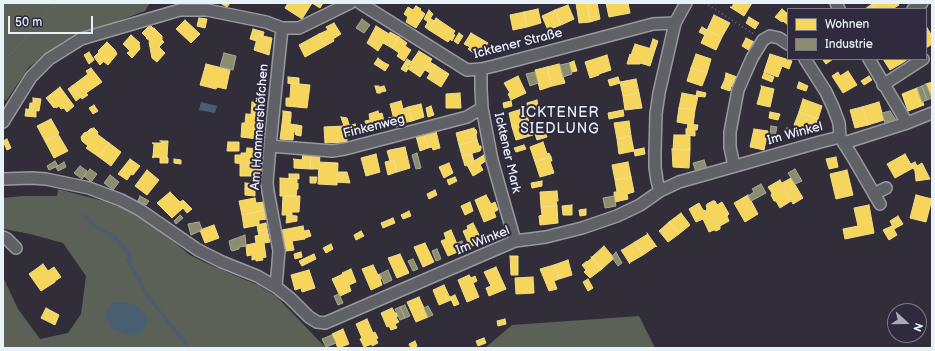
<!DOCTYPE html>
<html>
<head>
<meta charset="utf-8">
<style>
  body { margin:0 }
  #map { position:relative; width:935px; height:351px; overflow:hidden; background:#312e39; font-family:"Balsamiq Sans",sans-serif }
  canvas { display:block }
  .frame { position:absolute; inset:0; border:4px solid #e8f1f8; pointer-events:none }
  .legend { position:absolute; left:787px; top:8px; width:140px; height:52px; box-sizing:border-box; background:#2f2a3d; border:1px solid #797a88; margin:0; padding:5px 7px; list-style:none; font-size:12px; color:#e8f1f8 }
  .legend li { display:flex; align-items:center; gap:8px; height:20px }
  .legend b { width:20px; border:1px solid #797a88 }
  .north { position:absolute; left:887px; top:303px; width:40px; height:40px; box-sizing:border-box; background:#2f2a3d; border:1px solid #797a88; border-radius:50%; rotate:111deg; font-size:11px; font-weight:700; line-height:16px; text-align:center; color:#e8f1f8 }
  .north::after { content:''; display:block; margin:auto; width:14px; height:18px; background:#a8adb5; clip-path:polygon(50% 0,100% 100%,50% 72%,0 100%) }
  .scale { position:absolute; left:8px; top:16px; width:85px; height:18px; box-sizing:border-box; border:2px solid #e8f1f8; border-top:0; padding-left:5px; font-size:12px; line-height:14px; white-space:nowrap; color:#e8f1f8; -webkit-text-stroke:3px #2f2a3d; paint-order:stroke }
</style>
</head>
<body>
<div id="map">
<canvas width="935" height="351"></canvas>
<div class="frame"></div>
<ul class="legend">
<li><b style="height:11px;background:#f6d55c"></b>Wohnen</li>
<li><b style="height:11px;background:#8c8c6e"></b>Industrie</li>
</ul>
<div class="north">N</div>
<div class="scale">50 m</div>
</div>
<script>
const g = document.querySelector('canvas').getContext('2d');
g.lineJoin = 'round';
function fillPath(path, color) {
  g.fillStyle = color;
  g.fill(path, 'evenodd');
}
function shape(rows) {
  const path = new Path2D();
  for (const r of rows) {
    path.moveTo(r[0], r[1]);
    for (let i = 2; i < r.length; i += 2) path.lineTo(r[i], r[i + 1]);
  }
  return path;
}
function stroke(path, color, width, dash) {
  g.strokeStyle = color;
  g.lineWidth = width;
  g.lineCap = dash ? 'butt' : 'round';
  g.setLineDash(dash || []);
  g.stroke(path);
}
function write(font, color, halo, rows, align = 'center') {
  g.font = font + ' "Balsamiq Sans",sans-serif';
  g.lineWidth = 4;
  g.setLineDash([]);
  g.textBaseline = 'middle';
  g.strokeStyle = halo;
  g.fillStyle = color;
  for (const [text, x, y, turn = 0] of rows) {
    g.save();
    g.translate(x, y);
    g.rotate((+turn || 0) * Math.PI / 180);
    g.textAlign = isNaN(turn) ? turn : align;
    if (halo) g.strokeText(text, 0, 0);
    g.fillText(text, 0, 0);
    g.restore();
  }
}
const green = shape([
  [3,3,150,3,145,11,64,41,29,67,6,101,3,98],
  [58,189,115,204,149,222,190,255,208,264,258,285,276,296,326,348,3,348,3,277,18,309,40,339,68,333,81,314,86,276,63,243,30,234,4,229,3,232,3,198,22,196,57,196],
  [639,316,655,348,485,348,512,325]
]);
const water = shape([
  [201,102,217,106,215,113,199,110],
  [115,302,135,304,148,318,143,331,132,336,112,329,105,316,107,309]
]);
const homes = shape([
  [220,3,230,3,227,7,220,3],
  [288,3,312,3,302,19,285,8,288,3],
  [312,3,323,3,320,8,312,3],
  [576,3,587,3,590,22,579,23,576,3],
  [587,3,597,3,600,19,590,22,587,3],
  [606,3,628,3,630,13,609,17,606,3],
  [734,3,752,3,744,16,730,7,732,7,734,3],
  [873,3,891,3,895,9,876,9,872,4,873,3],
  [891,3,897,3,899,5,894,8,891,3],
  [872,4,876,9,865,9,872,4],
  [568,5,574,19,561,25,555,10,568,5],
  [416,6,421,9,420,10,425,14,416,28,406,22,408,17,404,14,408,7,413,10,416,6],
  [538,9,541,23,527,27,524,12,538,9],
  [782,9,788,14,782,22,775,17,782,9],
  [429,10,433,14,428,22,424,19,429,10],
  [555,10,561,25,548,30,542,16,555,10],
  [524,12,527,27,513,30,510,15,524,12],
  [714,15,730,23,722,37,707,30,714,15],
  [788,15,788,25,783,21,788,15],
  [749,17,759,23,755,29,746,23,749,17],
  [199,18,207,19,205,28,197,26,199,18],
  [430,18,434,21,429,30,425,27,430,18],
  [436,18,455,31,453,34,455,35,452,41,450,39,448,42,429,30,436,18],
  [185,20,200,34,191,43,176,29,185,20],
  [334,23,341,34,333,39,334,41,325,46,319,34,328,30,326,27,334,23],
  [150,25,154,29,146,37,142,33,150,25],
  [376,26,389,34,390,32,399,37,392,48,383,43,378,51,367,43,376,26],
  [926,26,932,36,932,44,926,48,926,26],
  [702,27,707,30,705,35,699,32,702,27],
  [154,28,162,36,162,40,164,42,159,47,165,53,157,62,152,58,149,42,150,41,146,38,154,28],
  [253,29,264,32,263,36,258,35,257,40,256,40,256,41,250,39,253,29],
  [707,30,722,37,716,50,701,43,707,30],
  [459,33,463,36,458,44,454,41,459,33],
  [471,33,488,43,479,57,468,49,470,47,464,44,471,33],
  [319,34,325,46,305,57,299,45,319,34],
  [131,35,140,43,139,43,140,49,132,58,127,53,130,51,123,44,131,35],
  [258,35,272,38,269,55,254,50,258,35],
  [399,37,407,43,405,46,411,50,404,61,397,56,399,53,392,48,399,37],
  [746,38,754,42,750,51,742,46,746,38],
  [653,39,658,41,655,50,650,48,653,39],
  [107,42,115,50,117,54,108,65,103,61,106,59,98,51,107,42],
  [635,44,655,50,650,66,640,63,640,64,627,64,630,54,631,55,635,44],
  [419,51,432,59,420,77,407,68,419,51],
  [89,52,94,60,89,64,84,55,89,52],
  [99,52,106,59,100,65,94,57,99,52],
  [696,54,711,59,707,73,691,68,696,54],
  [770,54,792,61,789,69,782,66,778,77,764,72,770,54],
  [607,55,611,70,599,74,599,75,590,78,585,62,607,55],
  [378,58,383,62,379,67,374,64,378,58],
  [407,59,412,62,406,72,401,69,407,59],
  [824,59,833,59,826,64,823,60,824,59],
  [883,59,899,59,902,63,890,70,883,59],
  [899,59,908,59,902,63,899,59],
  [574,61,577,71,572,72,569,63,574,61],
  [383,62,389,65,385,71,379,67,383,62],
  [430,62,435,65,430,73,425,70,430,62],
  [206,64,230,70,226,89,217,87,216,89,200,85,206,64],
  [559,64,565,83,552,86,547,67,559,64],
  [435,65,449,74,441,87,427,78,435,65],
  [547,67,552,86,540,90,535,70,547,67],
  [91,68,102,82,86,93,88,95,82,99,72,86,88,74,86,71,91,68],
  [691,68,707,73,702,86,687,81,691,68],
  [848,71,857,85,843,93,832,76,838,72,840,76,848,71],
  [726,73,737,77,735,82,725,79,726,73],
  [764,73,774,77,772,82,762,78,764,73],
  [518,76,526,93,511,100,508,94,510,93,504,83,518,76],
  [869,76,872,80,864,85,861,81,869,76],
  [288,77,299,78,299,84,288,83,288,77],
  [618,77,620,83,610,86,608,80,618,77],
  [636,79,639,93,623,96,620,82,636,79],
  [725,79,735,82,733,87,731,86,730,91,721,88,725,79],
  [799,82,808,86,806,91,797,88,799,82],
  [932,82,932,99,926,84,932,82],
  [288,83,310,85,307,108,286,106,286,98,290,98,291,83,288,83],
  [72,86,81,97,76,101,68,89,72,86],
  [375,86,379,86,381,93,377,93,375,86],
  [384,86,386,91,381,92,380,87,384,86],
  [761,86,774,89,770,107,757,104,762,86,761,86],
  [60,87,74,106,67,112,64,108,61,109,59,106,56,108,55,106,54,108,46,98,60,87],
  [917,88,924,105,908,111,902,94,917,88],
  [697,91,706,93,705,97,696,96,697,91],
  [460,93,461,108,446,108,446,94,460,93],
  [639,93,642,108,625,110,623,96,639,93],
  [682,93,698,96,695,110,679,108,682,93],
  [33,98,41,99,39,111,29,110,30,103,33,103,33,98],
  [803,99,822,106,818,119,799,112,803,99],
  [537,100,538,106,528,109,527,103,537,100],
  [401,101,403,109,408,107,412,121,402,123,402,125,396,127,390,104,401,101],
  [511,101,512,106,504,108,503,103,511,101],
  [252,102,261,103,260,115,251,115,252,102],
  [879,102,884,120,868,125,862,107,879,102],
  [421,104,424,117,412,121,408,107,421,104],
  [94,105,98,111,93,114,89,108,94,105],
  [431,106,434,115,428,117,426,108,431,106],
  [862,107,868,125,855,128,850,110,862,107],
  [525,108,529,122,512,127,509,113,525,108],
  [679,108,695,110,693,125,677,122,679,108],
  [26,109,36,111,36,117,25,116,26,109],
  [623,110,624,116,609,119,608,113,623,110],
  [283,111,291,112,291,117,283,116,283,111],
  [378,111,379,114,382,113,385,126,383,127,383,128,372,130,372,128,367,129,365,121,370,120,369,114,378,111],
  [770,112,780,114,778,120,769,118,770,112],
  [799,112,818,119,813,132,794,125,799,112],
  [246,114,260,115,258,139,241,137,242,123,245,123,246,114],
  [283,116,291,117,290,124,297,125,296,135,295,132,294,131,293,140,280,139,283,116],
  [341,117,347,118,352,134,347,136,341,117],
  [393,117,396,125,390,126,388,118,393,117],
  [51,119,59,133,45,141,37,126,51,119],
  [629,121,631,136,617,139,614,123,629,121],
  [529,122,533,135,516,140,512,127,529,122],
  [355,124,357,133,352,134,349,126,355,124],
  [688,124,698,125,697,130,687,129,688,124],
  [297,125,302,126,301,136,296,135,297,125],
  [344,126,347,136,347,142,325,143,324,127,344,126],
  [94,128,98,132,97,134,109,143,99,157,86,148,88,146,82,141,81,137,84,133,87,132,90,129,94,128],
  [474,128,474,129,476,130,477,133,476,134,477,140,459,145,456,133,474,128],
  [686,129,695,130,695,136,686,135,686,129],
  [754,129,768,131,764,150,750,147,754,129],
  [436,131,440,148,433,150,432,147,428,148,424,134,436,131],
  [545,131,547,137,537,140,535,134,545,131],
  [58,134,68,151,54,158,45,141,58,134],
  [424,134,428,148,420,151,416,136,424,134],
  [674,135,690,135,690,150,673,149,674,135],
  [631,136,634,151,619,154,617,139,631,136],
  [7,139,11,148,7,150,3,141,7,139],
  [477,140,479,146,481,146,481,149,480,151,462,156,459,145,477,140],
  [160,141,168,141,167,157,168,158,154,157,154,158,152,157,153,156,154,144,152,143,161,143,162,141,160,141],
  [228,142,239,142,239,151,227,151,228,142],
  [543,142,547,154,549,153,551,157,535,162,530,147,543,142],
  [109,143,121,152,111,166,99,157,109,143],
  [524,145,526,149,516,152,514,148,524,145],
  [405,147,410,168,397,172,394,160,390,161,387,151,390,150,405,147],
  [247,148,263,149,262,165,235,163,235,155,241,155,241,153,246,153,247,148],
  [644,148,645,154,635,156,634,150,644,148],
  [672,149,690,150,689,168,673,167,672,149],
  [303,154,311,155,310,169,294,168,294,160,293,159,302,160,303,154],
  [376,154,380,172,366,176,361,158,376,154],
  [472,154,474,161,465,166,462,156,472,154],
  [905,154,913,168,895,178,887,164,905,154],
  [311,155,320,155,319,169,310,169,311,155],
  [484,155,487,160,480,165,483,170,473,176,467,165,484,155],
  [160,157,168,158,168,163,160,163,160,157],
  [551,157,552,161,550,161,554,173,540,177,535,162,551,157],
  [836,157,838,167,829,169,826,159,836,157],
  [130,159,140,166,133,175,131,174,127,180,118,174,130,159],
  [174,159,181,160,181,164,174,163,174,159],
  [394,160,397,172,388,175,385,162,394,160],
  [319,162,338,163,337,185,318,184,319,162],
  [628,162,631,177,615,180,612,165,628,162],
  [915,162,917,166,922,163,930,179,916,181,915,171,911,164,915,162],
  [449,163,453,173,444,178,439,167,449,163],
  [240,164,262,165,262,173,255,173,254,176,240,176,240,164],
  [147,170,159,180,147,195,135,186,147,170],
  [847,170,853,195,836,199,830,174,847,170],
  [337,172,347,172,350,183,337,182,337,172],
  [289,174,299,174,299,179,289,178,289,174],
  [310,177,317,177,316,183,310,183,310,177],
  [455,177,457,181,449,185,447,180,455,177],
  [631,177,634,192,627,194,628,199,615,202,614,192,617,192,615,180,631,177],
  [280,178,297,179,297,184,298,183,298,189,297,189,296,196,280,196,280,178],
  [791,178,803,198,793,204,782,183,791,178],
  [780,180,791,201,780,208,776,201,774,201,771,195,772,193,768,187,780,180],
  [542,181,542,186,532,188,531,183,542,181],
  [245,183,255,184,255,190,245,189,245,183],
  [245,189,255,190,255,196,245,195,245,189],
  [435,190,437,195,429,199,427,194,435,190],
  [557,191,558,201,556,201,557,206,541,207,540,192,557,191],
  [170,192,180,202,183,200,192,209,187,213,183,208,172,218,157,203,170,192],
  [486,195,491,204,495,202,498,210,494,212,496,217,484,222,475,200,486,195],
  [748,195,758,214,745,222,734,203,748,195],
  [916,195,932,199,926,222,910,218,916,195],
  [283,196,300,196,299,212,292,212,292,215,282,215,283,196],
  [255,198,256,203,264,202,265,210,242,215,239,201,255,198],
  [713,201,715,201,717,205,722,202,729,214,727,216,729,221,720,226,720,229,716,231,714,230,709,232,703,219,696,222,689,209,699,203,703,210,706,211,707,208,706,206,707,204,713,201],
  [470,202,473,211,465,215,461,206,470,202],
  [572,205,572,215,563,215,562,206,572,205],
  [869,205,874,233,845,239,843,229,858,226,854,208,869,205],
  [557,206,558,223,540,225,539,216,542,215,541,207,557,206],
  [586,209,586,215,580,216,579,210,586,209],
  [265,210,267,219,259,220,259,225,244,228,242,215,265,210],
  [409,211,411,216,403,219,401,215,409,211],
  [681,213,690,225,679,234,669,222,681,213],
  [287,215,297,216,297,221,286,223,287,215],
  [898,216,903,224,894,229,890,221,898,216],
  [393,218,395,223,383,228,381,223,393,218],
  [669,222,679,234,668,242,659,231,669,222],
  [266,223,267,229,258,231,257,225,266,223],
  [473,223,482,241,470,247,463,231,468,229,467,226,473,223],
  [214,225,219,238,205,243,200,230,214,225],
  [303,226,304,231,309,230,311,236,305,238,305,239,292,241,294,250,286,251,282,230,303,226],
  [892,226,897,235,889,240,883,230,892,226],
  [267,229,268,234,259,236,258,231,267,229],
  [451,230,460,251,448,256,441,241,446,239,444,233,451,230],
  [361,231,364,236,356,240,354,235,361,231],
  [647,233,657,247,656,246,643,255,635,242,648,234,647,233],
  [268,234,270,242,264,243,266,257,262,258,263,260,256,261,256,259,252,260,252,255,247,256,246,245,256,243,255,236,268,234],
  [635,242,643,255,629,263,630,264,621,250,622,250,635,242],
  [425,243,434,262,423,267,414,247,425,243],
  [331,244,333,249,326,253,323,248,331,244],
  [604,246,614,258,602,269,592,257,604,246],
  [301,252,302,257,295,259,294,254,301,252],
  [314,254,316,259,302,266,299,261,314,254],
  [400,254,409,273,397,278,388,258,400,254],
  [510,256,518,256,518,275,511,275,510,256],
  [591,257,592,257,602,269,590,278,584,272,586,270,582,265,587,261,587,262,592,258,591,257],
  [568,260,572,275,559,279,554,265,568,260],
  [43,264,48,271,54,267,61,277,55,281,55,282,41,291,29,274,43,264],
  [373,265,378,275,380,274,382,278,380,279,382,285,371,290,362,269,373,265],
  [554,265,559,279,554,281,557,289,549,291,540,269,554,265],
  [496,267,506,289,489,296,486,288,491,286,484,272,496,267],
  [351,269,356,282,349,285,351,291,340,296,332,279,343,274,342,273,351,269],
  [309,270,315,288,302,292,301,288,295,290,291,275,309,270],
  [469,275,471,278,475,276,477,281,473,283,479,297,467,302,458,280,469,275],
  [533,277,534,293,516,294,515,278,533,277],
  [588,279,593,288,588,291,583,282,588,279],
  [444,285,451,300,439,305,433,290,444,285],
  [455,295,459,304,454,306,450,297,455,295],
  [419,297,428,317,416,322,407,302,419,297],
  [46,308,59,315,55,325,41,318,46,308],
  [392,308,395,313,397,313,398,316,396,317,399,322,395,324,397,328,391,330,389,326,387,327,381,313,392,308],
  [367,319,373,333,375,332,378,338,376,339,378,343,372,346,372,344,364,347,360,339,362,338,356,324,367,319],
  [505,319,506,324,498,326,497,321,505,319],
  [343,329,349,344,338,348,332,334,343,329],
  [484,338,486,343,478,346,476,341,484,338],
  [415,341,417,346,411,348,409,344,415,341]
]);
const industry = shape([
  [362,19,370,25,364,33,356,28,362,19],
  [224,53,236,56,233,70,220,67,224,53],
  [569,63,572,74,563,77,560,65,569,63],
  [535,72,538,83,530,86,526,74,535,72],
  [926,84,932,98,927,100,922,86,926,84],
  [922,86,927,100,922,102,917,88,922,86],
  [890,111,896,120,885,123,882,113,890,111],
  [771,126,777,127,775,136,770,135,771,126],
  [787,128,797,131,795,137,785,133,787,128],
  [417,153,421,168,416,169,412,155,417,153],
  [704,160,707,169,696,172,693,163,704,160],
  [55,161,58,166,49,170,47,166,55,161],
  [64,162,66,167,58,171,56,167,64,162],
  [80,166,87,171,82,179,74,173,80,166],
  [90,169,97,174,91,182,84,176,90,169],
  [795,169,802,181,795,184,788,173,795,169],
  [110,175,119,182,113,190,104,183,110,175],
  [761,184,766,193,751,201,748,196,754,192,752,189,761,184],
  [140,196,149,201,146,205,138,201,140,196],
  [614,196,616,206,605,208,603,198,614,196],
  [180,215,183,218,176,224,174,221,180,215],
  [199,222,202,229,200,230,200,231,191,235,188,224,199,222],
  [245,235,246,246,239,247,239,249,232,251,231,250,229,241,245,235],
  [462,241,465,249,460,251,457,243,462,241],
  [437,249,441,259,436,261,432,251,437,249],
  [616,252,622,263,618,266,613,259,614,258,612,256,616,252],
  [413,259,418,269,413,271,408,261,413,259],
  [388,270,392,280,384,284,380,274,388,270],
  [339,294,343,303,338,305,334,296,339,294],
  [405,305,410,316,405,318,400,307,405,305],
  [428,306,433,315,428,317,424,308,428,306],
  [400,307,405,318,400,320,395,309,400,307],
  [332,335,336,343,326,347,322,339,332,335]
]);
const stream = shape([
  [85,216,96,227,116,238,131,258,128,260,149,298,189,348]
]);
const path = shape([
  [705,3,754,34],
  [3,62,58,3]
]);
const minor = shape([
  [360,3,467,70,481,69,494,66,653,24,675,23],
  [836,3,839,9],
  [913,9,922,3],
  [805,59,826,92,833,107,839,123,840,137,852,156,880,204],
  [869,59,907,123],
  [481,69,481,89,482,108,492,160,515,241],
  [883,85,923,59],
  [3,122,31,77,49,59,81,39,180,10,207,10,266,22,282,28,299,28,350,3],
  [844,143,907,123,932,113],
  [270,146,332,151,345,149,467,117,482,108],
  [734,166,730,147,730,132,738,90,752,58,763,40,770,36,779,38,788,44],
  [3,179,32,178,46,179,89,188,121,200,140,210,198,250,222,262,257,276,276,287,290,298,309,317,317,322,325,323,515,241,546,237,582,228,617,216,640,205,660,191,679,182,820,142,840,137],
  [660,191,657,181,655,167,655,151,656,114,659,93,675,23,686,3],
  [874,194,886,188],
  [3,237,7,239,16,248],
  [276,287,279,251,268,191,267,183,270,146,282,28]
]);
const streetNames = [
  ["Icktener Straße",518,44,-14],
  ["Am Hammershöfchen",260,127,-86],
  ["Finkenweg",374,127,-14],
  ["Im Winkel",795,134,-15],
  ["Icktener Mark",507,153,77],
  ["Im Winkel",483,241,-22]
];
const neighbourhoodNames = [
  ["ICKTENER",560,113],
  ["SIEDLUNG",560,129]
];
fillPath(green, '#5b6157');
fillPath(water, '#495e71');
fillPath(homes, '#f6d55c');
stroke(homes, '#f2dd8b', 1);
fillPath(industry, '#8c8c6e');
stroke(industry, '#a8aa97', 1);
stroke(stream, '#495e71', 3.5);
stroke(minor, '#98999f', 14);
stroke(path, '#68686f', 2, [1, 3]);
stroke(minor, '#606067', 11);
write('13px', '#e8f1f8', '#2f2a3d', streetNames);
g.letterSpacing = '1px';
write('14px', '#e8f1f8', '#2f2a3d', neighbourhoodNames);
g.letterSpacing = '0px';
</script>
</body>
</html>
